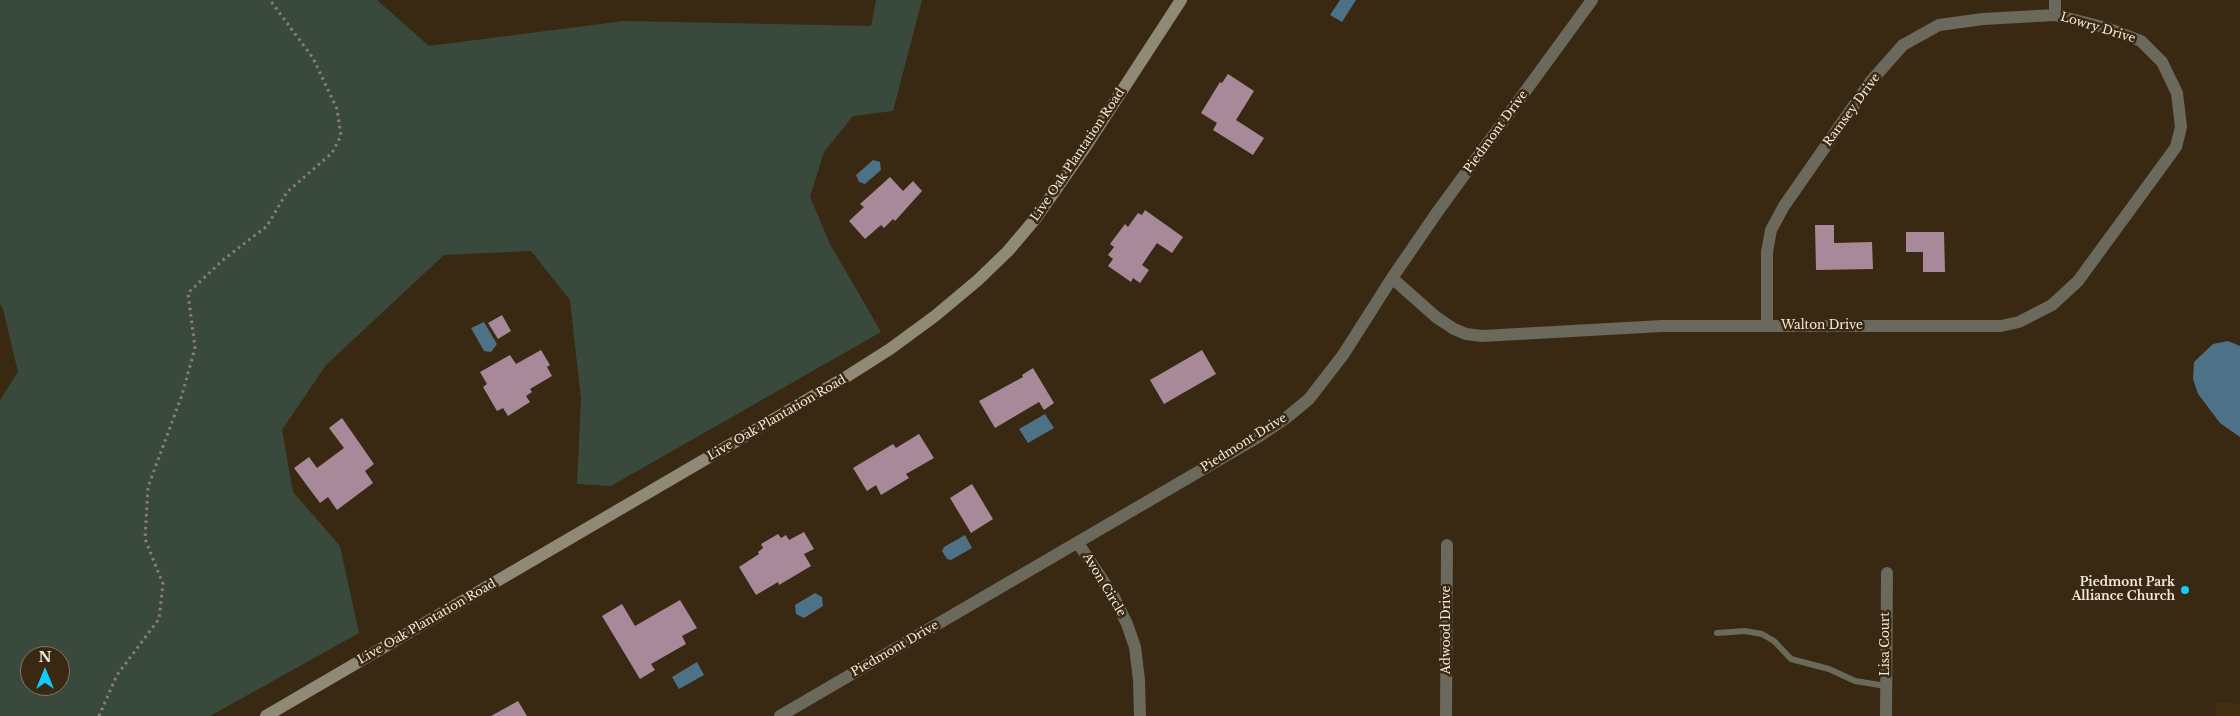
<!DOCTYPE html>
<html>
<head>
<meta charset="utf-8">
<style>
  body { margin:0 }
  #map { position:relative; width:2240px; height:716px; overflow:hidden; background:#392913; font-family:"Libre Baskerville",serif }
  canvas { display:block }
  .north { position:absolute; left:20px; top:646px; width:50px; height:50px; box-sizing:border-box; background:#392913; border:1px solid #847663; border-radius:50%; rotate:0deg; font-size:14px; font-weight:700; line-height:20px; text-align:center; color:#f4e9dc }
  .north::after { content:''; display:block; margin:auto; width:18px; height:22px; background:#12cafb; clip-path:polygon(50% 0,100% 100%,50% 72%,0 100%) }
</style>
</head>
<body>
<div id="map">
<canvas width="2240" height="716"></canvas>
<div class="north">N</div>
</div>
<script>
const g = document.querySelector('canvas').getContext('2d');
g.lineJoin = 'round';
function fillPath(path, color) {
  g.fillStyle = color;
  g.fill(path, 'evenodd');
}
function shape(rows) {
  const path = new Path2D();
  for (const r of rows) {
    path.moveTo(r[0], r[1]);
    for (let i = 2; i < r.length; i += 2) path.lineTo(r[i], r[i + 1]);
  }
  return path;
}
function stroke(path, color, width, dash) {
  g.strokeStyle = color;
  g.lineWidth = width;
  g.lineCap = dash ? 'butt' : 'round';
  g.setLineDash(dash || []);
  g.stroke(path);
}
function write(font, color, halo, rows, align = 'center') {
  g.font = font + ' "Libre Baskerville",serif';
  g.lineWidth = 5;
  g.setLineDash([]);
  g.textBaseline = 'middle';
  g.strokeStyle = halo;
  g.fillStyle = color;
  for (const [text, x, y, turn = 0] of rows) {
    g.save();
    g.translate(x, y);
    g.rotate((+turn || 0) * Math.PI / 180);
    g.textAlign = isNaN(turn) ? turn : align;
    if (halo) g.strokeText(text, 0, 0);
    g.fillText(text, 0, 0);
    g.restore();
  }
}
const built = shape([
  [2216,702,2240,704,2240,716,2216,716]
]);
const green = shape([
  [0,0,377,0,429,46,624,21,871,26,876,0,922,0,893,111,853,116,824,152,810,197,830,244,881,332,611,486,577,484,581,399,570,300,531,251,444,255,326,365,282,430,293,492,340,546,359,633,210,716,0,716,0,400,18,372,3,309,0,304],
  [30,656,60,656,60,686,30,686]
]);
const water = shape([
  [1340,0,1356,0,1342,22,1330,15],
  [873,160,880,162,881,170,865,184,859,182,856,175],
  [484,322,497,344,491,352,484,351,471,328],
  [2228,341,2240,346,2240,437,2220,423,2198,394,2193,379,2194,362,2213,344],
  [1045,414,1054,428,1028,443,1019,429],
  [965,535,972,548,951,560,947,559,942,551,944,547],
  [815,593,822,597,823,606,804,618,796,614,795,605],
  [697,662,704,675,679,689,672,677]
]);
const building = shape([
  [1228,74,1254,91,1236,120,1264,138,1253,155,1213,130,1217,123,1201,113,1220,82,1222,83],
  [890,177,903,191,913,181,922,191,895,221,893,219,884,228,881,225,865,239,849,221,864,207,860,204],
  [1145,210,1183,237,1172,253,1157,243,1142,265,1149,270,1140,283,1133,278,1131,282,1108,266,1113,259,1108,255,1114,247,1110,244,1125,224,1128,227,1138,213,1142,215],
  [1815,225,1834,225,1834,243,1872,242,1873,269,1816,270],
  [1906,232,1944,232,1945,272,1923,272,1923,252,1906,252],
  [502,315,511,331,498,339,488,323],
  [541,350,550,365,547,367,552,376,530,389,532,392,526,396,530,402,508,416,503,408,497,411,483,387,487,384,480,372,510,355,516,364],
  [1202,350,1216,374,1164,404,1150,380],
  [1033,368,1054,403,1044,410,1039,402,995,428,979,401,1023,377,1022,375],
  [342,418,374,464,365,471,373,483,337,510,328,497,320,503,294,468,309,457,317,468,344,448,329,428],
  [919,434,934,458,906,474,909,478,881,495,876,485,867,491,853,468,893,444,896,448],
  [972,484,993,519,971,533,950,498],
  [804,532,814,549,804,554,811,566,779,585,778,582,756,595,739,567,759,554,758,552,763,548,761,544,778,534,781,538,786,535,789,540],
  [680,600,697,628,682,636,686,644,651,664,655,670,640,679,602,616,622,604,635,626],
  [518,701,527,716,491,716]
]);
const path = shape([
  [99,716,117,675,159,619,163,584,145,539,148,487,182,395,195,348,188,293,223,260,267,226,287,192,332,153,341,136,337,109,313,58,270,0]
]);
const lane = shape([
  [1717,633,1745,631,1762,634,1774,641,1791,659,1829,669,1855,681,1886,686]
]);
const street = shape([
  [2055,15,2055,0],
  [1392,278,1436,317,1454,329,1466,334,1482,336,1662,326,2001,326,2019,322,2052,305,2078,281,2176,147,2181,127,2177,93,2162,62,2141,41,2107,28,2055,15,1983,19,1939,25,1903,45,1871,81,1784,206,1771,230,1767,252,1767,326],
  [1078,543,1114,597,1127,624,1135,647,1139,680,1140,716],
  [780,716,1258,437,1286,418,1309,399,1343,355,1392,278,1438,211,1592,0],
  [1446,716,1447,545],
  [1886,716,1887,573]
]);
const secondary = shape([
  [266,716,846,377,890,349,935,316,978,280,1008,251,1036,218,1086,146,1181,0]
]);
const markers = [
  [2185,590,5,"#12cafb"]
];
const streetNames = [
  ["Lowry Drive",2098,28,17],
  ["Ramsey Drive",1852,110,-54],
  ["Piedmont Drive",1496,132,-54],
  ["Live Oak Plantation Road",1078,155,-56],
  ["Walton Drive",1822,326],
  ["Live Oak Plantation Road",777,418,-30],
  ["Piedmont Drive",1244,443,-32],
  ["Avon Circle",1104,585,59],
  ["Live Oak Plantation Road",427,622,-30],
  ["Adwood Drive",1447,630,-90],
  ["Lisa Court",1886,644,-90],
  ["Piedmont Drive",895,649,-30]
];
const poiNames = [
  ["Piedmont Park",2175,583],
  ["Alliance Church",2175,597]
];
fillPath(built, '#432f12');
fillPath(green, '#394a3c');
fillPath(water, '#4d7186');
fillPath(building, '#a78999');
stroke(path, '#8d7f6d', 3, [2.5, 4]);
stroke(lane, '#6b685c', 6);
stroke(street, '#6b685c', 12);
stroke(secondary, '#8f8976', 12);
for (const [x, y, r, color] of markers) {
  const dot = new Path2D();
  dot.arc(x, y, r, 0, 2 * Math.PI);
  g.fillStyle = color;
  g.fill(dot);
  stroke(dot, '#392913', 2);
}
write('12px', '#f4e9dc', '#392913', streetNames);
write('bold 12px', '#f4e9dc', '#392913', poiNames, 'right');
</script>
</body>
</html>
